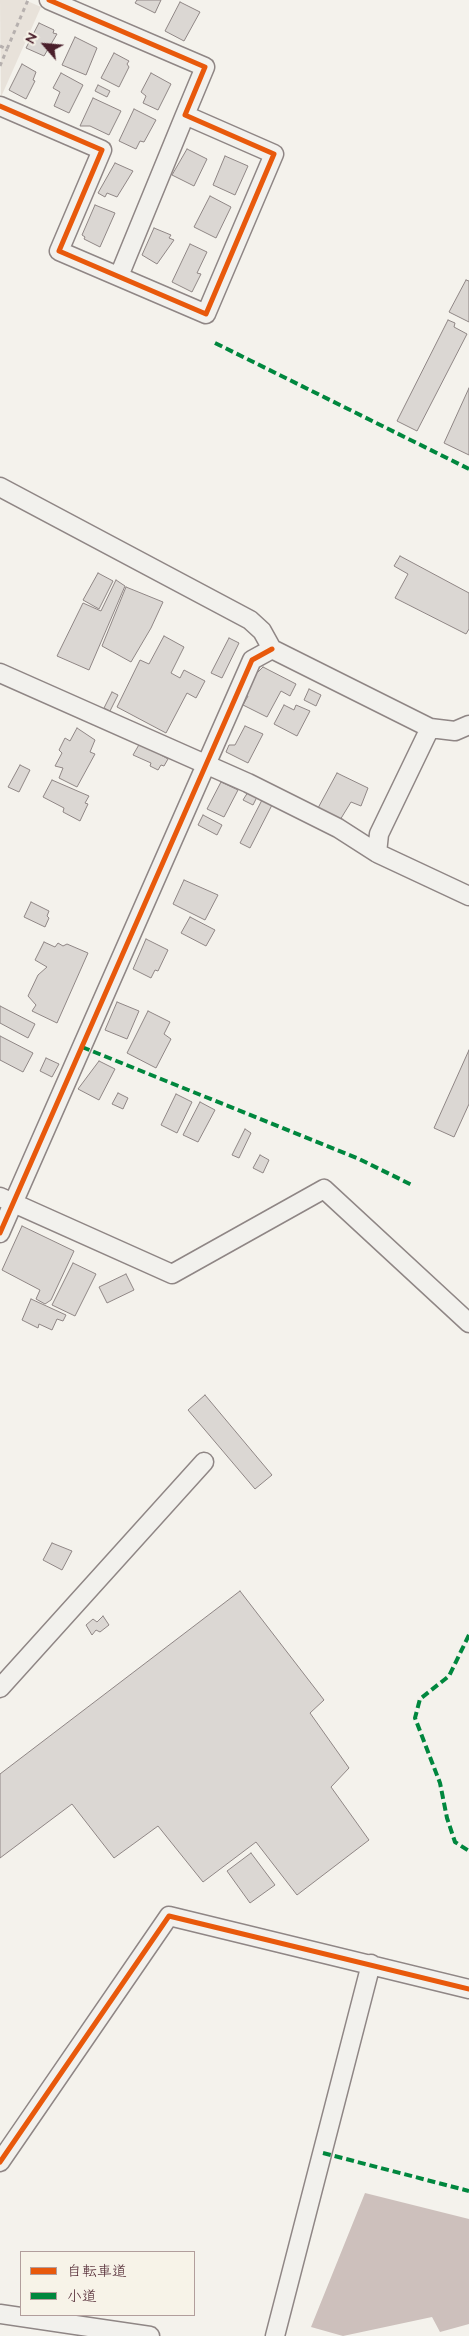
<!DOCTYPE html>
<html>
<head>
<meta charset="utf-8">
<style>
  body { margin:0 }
  #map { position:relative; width:469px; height:2336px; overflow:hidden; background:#f4f2ec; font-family:"Architects Daughter","Klee One",sans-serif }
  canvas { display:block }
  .legend { position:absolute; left:20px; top:2251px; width:175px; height:65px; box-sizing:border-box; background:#f7f3e8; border:1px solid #b29e9c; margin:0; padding:6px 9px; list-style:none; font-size:15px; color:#4a1f2b }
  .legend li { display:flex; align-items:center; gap:10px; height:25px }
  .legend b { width:25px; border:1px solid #b29e9c }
  .north { position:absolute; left:20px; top:20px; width:50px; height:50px; -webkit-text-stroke:4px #f7f3e8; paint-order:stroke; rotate:297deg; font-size:14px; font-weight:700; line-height:20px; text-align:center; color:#4a1f2b }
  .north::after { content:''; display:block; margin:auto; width:18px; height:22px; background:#4a1f2b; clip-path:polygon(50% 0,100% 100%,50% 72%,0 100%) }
</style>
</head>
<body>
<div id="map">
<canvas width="469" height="2336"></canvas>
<ul class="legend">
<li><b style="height:6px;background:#e8590c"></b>自転車道</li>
<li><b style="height:6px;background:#00873e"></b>小道</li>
</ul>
<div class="north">N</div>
</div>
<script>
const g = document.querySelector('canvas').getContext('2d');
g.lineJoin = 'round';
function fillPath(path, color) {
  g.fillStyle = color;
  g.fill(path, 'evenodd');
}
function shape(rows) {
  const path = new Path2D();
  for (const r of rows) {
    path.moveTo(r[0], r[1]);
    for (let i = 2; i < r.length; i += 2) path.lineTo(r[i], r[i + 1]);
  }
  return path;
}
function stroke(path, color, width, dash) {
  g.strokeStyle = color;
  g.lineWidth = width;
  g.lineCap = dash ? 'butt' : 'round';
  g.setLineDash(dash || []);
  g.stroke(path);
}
const green = shape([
  [0,0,25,0,41,7,1,97]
]);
const water = shape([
  [365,2193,469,2219,469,2324,440,2332,432,2317,343,2336,311,2327]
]);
const building = shape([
  [137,0,161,0,155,13,135,3,137,0],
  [180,2,200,12,184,41,165,31,180,2],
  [39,23,54,30,53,33,57,34,44,56,26,48,39,23],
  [75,37,97,48,86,75,62,65,75,37],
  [114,53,129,61,127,64,129,67,119,87,101,78,114,53],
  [22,64,36,72,33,80,35,81,26,99,9,90,22,64],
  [61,73,83,85,69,113,54,106,60,92,53,88,61,73],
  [151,73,171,84,158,110,143,103,146,96,141,92,151,73],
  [98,85,110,91,107,97,95,91,98,85],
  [93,98,121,111,109,135,90,126,80,126,93,98],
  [134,109,156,120,144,142,140,141,136,149,119,141,134,109],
  [187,149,207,159,194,186,172,175,187,149],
  [225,156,248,166,235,195,213,185,225,156],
  [115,163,133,171,117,197,107,193,105,197,98,193,115,163],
  [210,196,231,207,216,238,194,227,210,196],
  [95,205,115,213,100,247,84,239,85,237,82,235,95,205],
  [154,228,171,235,169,238,174,240,157,264,142,255,154,228],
  [190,244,207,252,197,273,201,274,192,292,172,282,190,244],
  [466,280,469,281,469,322,449,312,466,280],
  [448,320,455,323,454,327,467,334,417,431,397,421,448,320],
  [469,388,469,455,444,443,469,388],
  [400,556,469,593,469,629,466,634,395,598,408,574,394,566,400,556],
  [98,573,113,581,99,609,83,600,98,573],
  [116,580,125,586,89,670,57,656,83,603,101,611,116,580],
  [126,587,163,602,151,628,131,662,102,646,126,587],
  [164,636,184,647,171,673,180,678,184,670,205,681,196,698,187,693,166,733,117,707,140,660,149,664,164,636],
  [229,638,239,643,222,678,211,673,229,638],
  [263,667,296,684,290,696,281,691,267,717,243,705,248,696,246,694,256,674,263,667],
  [309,689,321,695,316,706,304,700,309,689],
  [112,692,118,695,110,711,104,708,112,692],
  [284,705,294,710,296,705,310,711,297,736,274,724,284,705],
  [245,726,263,734,248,763,226,752,229,745,235,745,245,726],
  [77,728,95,740,90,752,95,754,77,787,59,778,63,768,55,766,62,753,59,750,65,738,70,741,77,728],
  [140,743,168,759,164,766,161,765,158,770,150,766,151,763,133,755,140,743],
  [20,765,30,770,19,792,8,787,20,765],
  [337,773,368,788,361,806,351,802,340,820,318,808,337,773],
  [52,780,89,796,85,803,88,804,80,821,63,812,64,808,43,797,52,780],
  [221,782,238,790,224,817,207,809,221,782],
  [248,792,257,797,253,805,243,800,248,792],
  [262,800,272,805,250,848,240,843,262,800],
  [203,815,222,825,217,835,198,825,203,815],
  [184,880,218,895,205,920,173,904,184,880],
  [31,902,49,911,47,916,49,918,45,927,24,917,31,902],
  [190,917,215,930,206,946,181,933,190,917],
  [146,939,168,950,158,971,155,970,151,978,133,969,146,939],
  [44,942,55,947,58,943,63,946,67,944,88,953,57,1023,32,1011,36,1005,28,996,38,975,47,967,35,960,44,942],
  [117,1002,139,1011,127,1039,105,1030,117,1002],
  [0,1006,35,1024,28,1038,0,1023,0,1006],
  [148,1011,170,1022,164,1034,171,1039,156,1068,127,1053,148,1011],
  [0,1036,33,1053,23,1072,0,1060,0,1036],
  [469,1050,469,1104,454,1137,434,1128,469,1050],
  [46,1058,59,1064,52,1077,40,1071,46,1058],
  [99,1061,115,1069,99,1100,78,1089,99,1061],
  [118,1093,128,1098,123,1109,112,1104,118,1093],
  [176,1094,192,1102,177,1133,161,1125,176,1094],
  [200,1102,215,1110,198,1142,183,1135,200,1102],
  [245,1129,251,1133,239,1158,232,1155,245,1129],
  [260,1155,269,1160,263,1173,253,1168,260,1155],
  [22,1226,74,1251,51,1300,45,1304,36,1299,40,1290,2,1270,22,1226],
  [73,1263,96,1274,75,1316,52,1305,73,1263],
  [126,1274,134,1290,107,1303,99,1287,126,1274],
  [31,1299,66,1315,63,1321,57,1319,52,1330,39,1324,38,1328,22,1320,31,1299],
  [205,1395,272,1475,255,1489,188,1410,205,1395],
  [52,1543,72,1551,62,1570,43,1560,52,1543],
  [240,1591,324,1700,310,1713,349,1768,331,1787,369,1840,297,1895,256,1842,203,1882,158,1826,114,1858,72,1804,0,1858,0,1774,240,1591],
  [103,1616,109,1625,100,1632,96,1630,92,1635,86,1625,93,1619,97,1622,103,1616],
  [251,1853,275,1885,250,1903,227,1871,251,1853]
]);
const path = shape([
  [0,46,7,49,28,0],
  [0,66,7,49]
]);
const minor = shape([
  [0,106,102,150,59,251,206,314,274,154,185,115,205,67,49,0],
  [119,276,185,115],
  [0,487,250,620,262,631,272,649,430,728,455,731,469,725],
  [0,673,248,783,338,828,377,853,469,896],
  [377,853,379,834,430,728],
  [0,1197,172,1274,324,1189,469,1323],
  [0,1233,252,660,272,649],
  [0,1688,204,1462],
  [0,2162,169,1916,469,1989],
  [0,2314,150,2336],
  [275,2336,371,1964]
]);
const quiet = shape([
  [215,343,469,469],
  [82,1047,359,1159,412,1185],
  [469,1635,449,1676,420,1699,415,1718,440,1783,447,1818,455,1842,469,1851],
  [323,2153,469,2191]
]);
const cycleway = shape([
  [0,106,102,150,59,251,206,314,274,154,185,115,205,67,49,0],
  [0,1233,252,660,272,649],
  [0,2162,169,1916,469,1989]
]);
fillPath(green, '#e8e2da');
fillPath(water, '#cdc0bc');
fillPath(building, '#dbd7d3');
stroke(building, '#8f8685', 1);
stroke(minor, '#8f8685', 21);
stroke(path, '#b6b0ae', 3, [4, 4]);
stroke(minor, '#f2f1ed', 18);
stroke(quiet, '#00873e', 4, [8, 4]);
stroke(cycleway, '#e8590c', 5);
</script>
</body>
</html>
